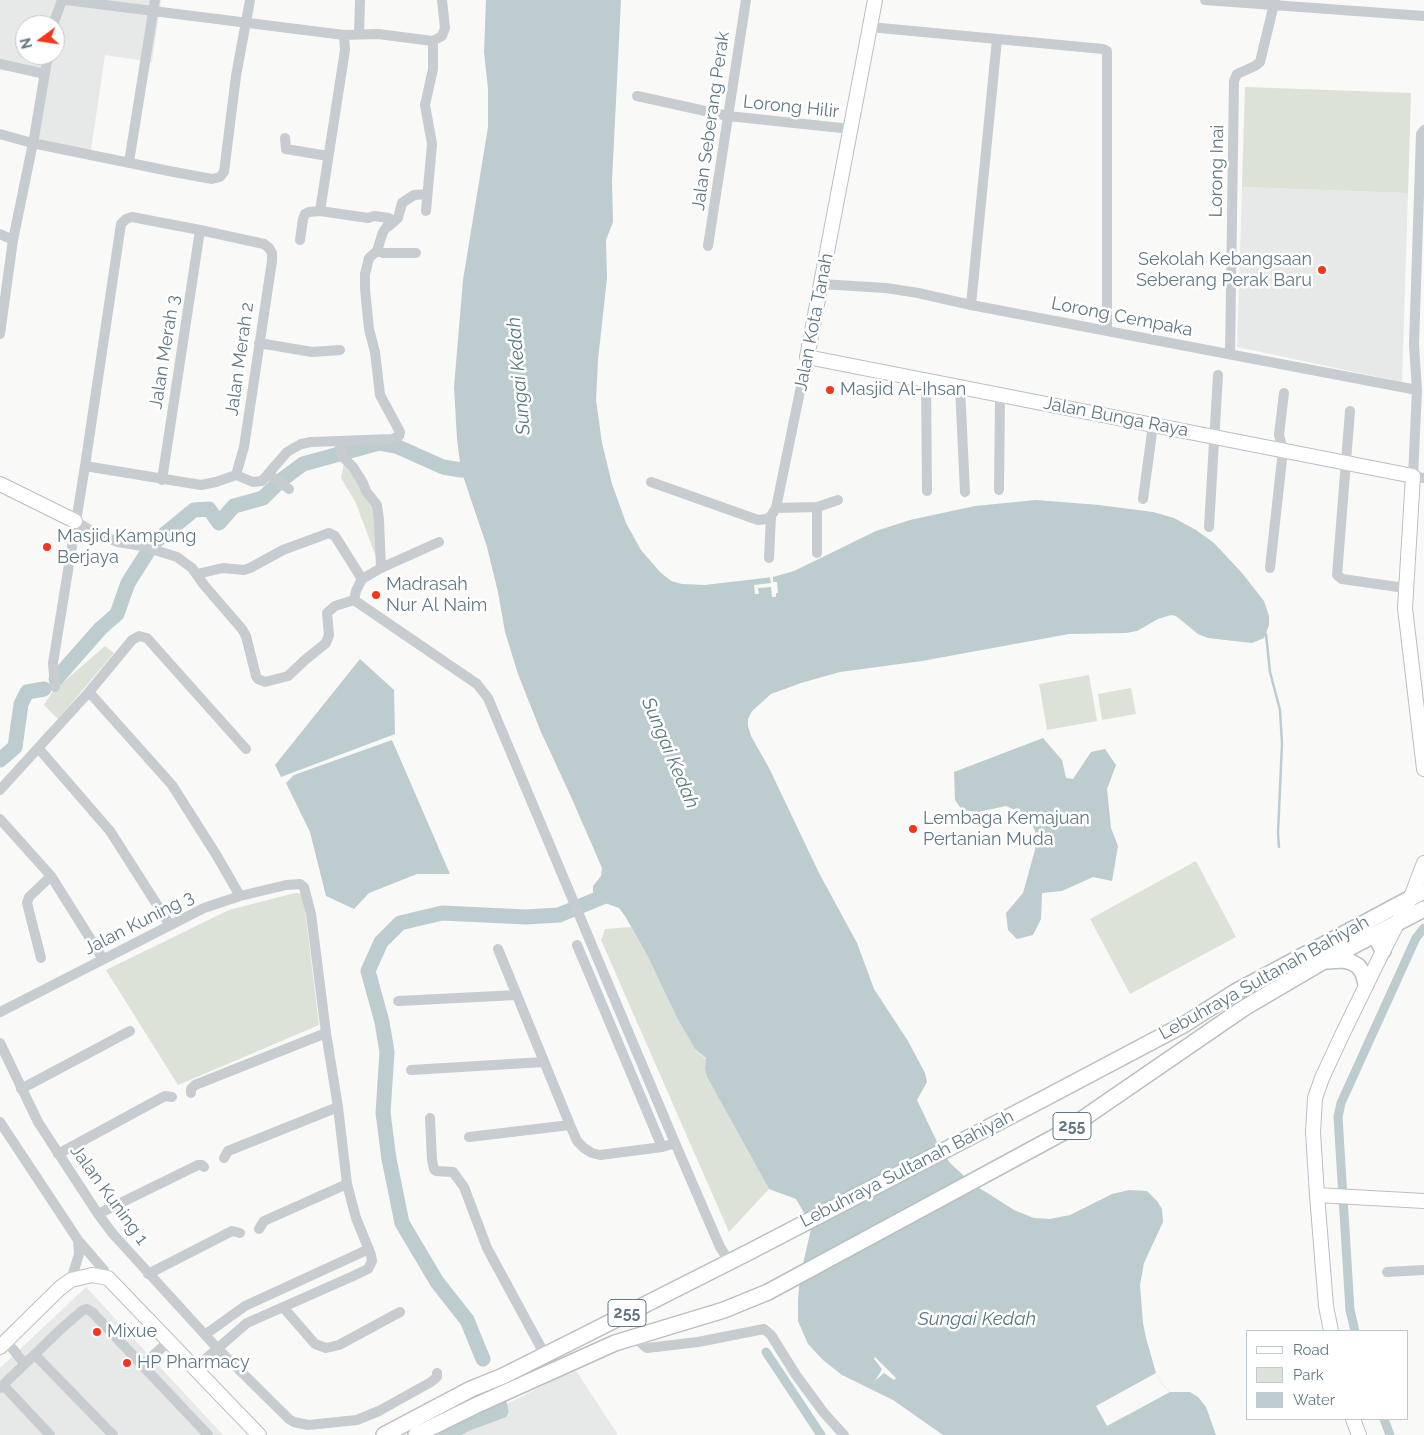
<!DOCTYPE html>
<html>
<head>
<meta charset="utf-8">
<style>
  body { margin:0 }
  #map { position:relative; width:1424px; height:1435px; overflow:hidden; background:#f9f9f7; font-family:Raleway,sans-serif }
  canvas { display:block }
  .legend { position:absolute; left:1246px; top:1330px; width:162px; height:90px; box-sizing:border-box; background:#fff; border:1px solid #c0c9ce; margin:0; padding:6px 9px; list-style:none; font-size:15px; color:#617985 }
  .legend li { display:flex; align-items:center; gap:10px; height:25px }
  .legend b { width:25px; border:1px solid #c0c9ce }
  .north { position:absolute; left:15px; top:15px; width:50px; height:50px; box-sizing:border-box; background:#fff; border:1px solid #c0c9ce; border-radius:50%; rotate:256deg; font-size:14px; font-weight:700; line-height:20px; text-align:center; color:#617985 }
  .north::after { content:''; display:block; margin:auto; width:18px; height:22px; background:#f5361b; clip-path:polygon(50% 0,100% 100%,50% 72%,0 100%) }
</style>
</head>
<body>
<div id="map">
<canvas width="1424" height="1435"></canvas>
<ul class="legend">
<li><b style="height:6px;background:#fff"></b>Road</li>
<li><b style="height:14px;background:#dce2d7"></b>Park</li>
<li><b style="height:14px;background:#bdcccf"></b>Water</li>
</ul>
<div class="north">N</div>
</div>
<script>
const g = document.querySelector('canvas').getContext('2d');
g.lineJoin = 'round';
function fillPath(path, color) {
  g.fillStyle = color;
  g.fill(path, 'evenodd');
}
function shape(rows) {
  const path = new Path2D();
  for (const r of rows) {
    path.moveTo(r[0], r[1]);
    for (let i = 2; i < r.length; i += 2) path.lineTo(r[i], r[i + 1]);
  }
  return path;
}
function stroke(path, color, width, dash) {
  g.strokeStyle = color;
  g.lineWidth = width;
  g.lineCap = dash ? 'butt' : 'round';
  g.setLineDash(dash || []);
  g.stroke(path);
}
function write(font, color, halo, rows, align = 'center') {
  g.font = font + ' Raleway,sans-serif';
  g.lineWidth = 5;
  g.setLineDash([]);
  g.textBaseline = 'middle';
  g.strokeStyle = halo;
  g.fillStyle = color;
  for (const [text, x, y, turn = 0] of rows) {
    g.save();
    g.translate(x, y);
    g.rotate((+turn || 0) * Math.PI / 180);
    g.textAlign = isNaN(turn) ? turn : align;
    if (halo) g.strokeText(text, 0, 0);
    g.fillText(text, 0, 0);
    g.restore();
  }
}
const built = shape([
  [0,0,161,0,152,62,105,55,91,150,29,141,39,76,0,70],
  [25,25,55,25,55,55,25,55],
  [1242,187,1408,193,1402,382,1237,347],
  [86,1287,223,1435,0,1435,0,1368],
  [575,1369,618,1435,460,1435,490,1418,509,1403]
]);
const green = shape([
  [1245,87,1411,93,1408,193,1242,187],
  [344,463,374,505,378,562,355,501,341,478],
  [105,646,114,653,58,719,44,705,53,691],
  [1089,675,1097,721,1047,730,1039,684],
  [1131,688,1136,714,1102,720,1098,694],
  [1196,861,1236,937,1130,994,1090,919],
  [295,893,303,894,319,1025,178,1085,106,970,229,910],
  [631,927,647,955,677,1018,695,1049,706,1059,705,1069,707,1077,769,1189,729,1232,601,940,605,929]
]);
const water = shape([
  [486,0,621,0,612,181,613,222,606,240,607,278,598,360,596,400,602,443,612,484,626,523,641,550,660,572,671,581,682,584,705,585,773,577,794,571,876,531,910,520,975,506,1036,500,1099,505,1153,512,1174,518,1196,530,1214,543,1242,573,1264,601,1269,616,1269,625,1264,638,1252,643,1208,638,1198,634,1176,616,1171,615,1158,619,1137,631,1126,633,1069,634,922,661,840,672,801,683,771,694,752,711,748,719,748,726,751,736,769,768,819,873,857,943,874,989,908,1041,925,1073,927,1082,917,1100,940,1148,950,1163,974,1185,989,1194,1014,1210,1034,1218,1050,1219,1070,1215,1112,1194,1129,1190,1147,1191,1157,1201,1162,1209,1163,1222,1144,1263,1140,1285,1143,1323,1146,1338,1156,1373,1162,1384,1170,1392,1190,1392,1198,1397,1206,1407,1216,1435,943,1435,893,1400,842,1375,823,1360,808,1344,798,1321,798,1299,800,1277,811,1229,807,1218,796,1199,769,1189,707,1077,705,1069,706,1058,695,1049,677,1018,647,955,625,916,619,908,602,902,596,897,593,892,593,886,601,876,602,868,572,799,541,732,518,674,505,632,498,592,487,547,461,470,457,439,454,387,463,280,488,127,488,89,484,52],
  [360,659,394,690,395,734,281,777,275,765],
  [1043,738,1062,760,1066,778,1073,779,1091,752,1105,749,1116,765,1107,789,1111,828,1118,846,1112,881,1093,877,1062,891,1042,893,1041,919,1033,935,1017,939,1008,930,1006,913,1023,893,1038,839,1029,816,1006,806,978,812,962,810,955,800,954,772],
  [392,740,450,874,417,874,369,893,354,909,326,896,310,832,286,783,294,775]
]);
const pier = shape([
  [770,577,773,577,773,582,777,582,778,593,776,593,776,597,772,597,771,587,758,588,759,594,755,594,754,585,771,583],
  [875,1357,896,1378,894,1380,884,1373,876,1380,870,1390,882,1369,874,1359],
  [1156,1373,1162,1384,1170,1392,1107,1426,1096,1406]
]);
const stream = shape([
  [1263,632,1266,634,1270,672,1280,710,1282,744,1278,833,1279,847]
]);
const canal = shape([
  [1355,1331,1350,1310,1338,1117,1341,1103,1416,938,1424,928],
  [766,1352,821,1435],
  [1384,1419,1390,1435]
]);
const river = shape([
  [150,546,194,510,209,509,219,523,234,506,263,498,280,481,303,464,379,443,396,446,443,467,461,470,482,469],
  [56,679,100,629,117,614,128,583,147,553],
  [0,760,15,747,21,704,27,692,44,689],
  [483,1359,467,1320,437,1282,402,1223,389,1159,383,1113,387,1052,382,1022,368,971,381,942,400,923,442,913,526,917,559,915,617,891],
  [446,1435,466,1424,501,1411,500,1406]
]);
const street = shape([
  [66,0,344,35,378,34,433,41],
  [1205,0,1424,16],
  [53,25,62,0],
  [870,27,1103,49,1107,51,1107,331],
  [359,34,360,0],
  [0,64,45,74],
  [637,96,728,116,851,129],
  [1424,130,1421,134,1414,345,1417,390,1413,476,1424,478],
  [0,134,32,143,174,172,212,179,220,177,224,172,236,76,250,0],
  [285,138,286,149,328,156],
  [129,162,155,0],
  [320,211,345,50,344,35],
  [426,211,432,144,425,105,433,69,433,41,442,36,445,28,442,0],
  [389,226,398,218,402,203,414,195,427,194],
  [0,234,13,240],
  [708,246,746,0],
  [377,251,383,253,416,253],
  [821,284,886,288,918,293,971,305,1417,390],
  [971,305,997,39],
  [0,334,13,240,34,138,48,55],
  [259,343,312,352,340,350],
  [1230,354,1234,81,1237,74,1255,66,1260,62,1275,0],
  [926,380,927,491],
  [960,387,965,492],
  [1350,411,1337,575,1342,579,1405,588],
  [338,441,343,457,353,467,363,483,366,491,377,505,379,520,381,568],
  [268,474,289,489],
  [236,475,253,482,262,481,287,452,301,444,311,442,392,439,399,436,400,432,380,395,375,352,369,329,365,289,365,274,369,258,377,251,383,232,390,222,389,218,374,216,368,218,320,211,309,212,305,214,303,219,300,240],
  [162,480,200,230],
  [651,482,758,520,767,519,771,516,776,508,807,357],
  [999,490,1000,395],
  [1143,499,1153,425],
  [817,507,817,553],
  [776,508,817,507,838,500],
  [75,521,97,534,118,542,142,546,177,557,192,568,204,585,242,629,246,636,256,676,258,679,265,682,288,676,305,660,326,643,329,635,327,613,335,606,354,600],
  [1209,527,1218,375],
  [769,558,771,516],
  [1270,568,1283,450,1279,435,1284,393],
  [197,574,223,568,244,570,250,568,283,550,329,533,335,536,362,579],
  [354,600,477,684,488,698,675,1143,720,1247,729,1261],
  [354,600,356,591,362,579,381,568,439,542],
  [55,687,53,663,85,466,121,224,126,219,132,217,200,230,264,244,269,248,272,253,272,261,244,447,236,475,216,482,201,485,85,466],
  [89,692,172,785,217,856,240,896],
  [39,749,110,831,170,925],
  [0,790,89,692,132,640,139,636,147,638,246,749],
  [0,819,51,876,103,959],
  [577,945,662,1147],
  [498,949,570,1125,577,1141,584,1148,592,1153,600,1155,662,1147,675,1143],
  [41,958,27,903,29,897,51,876],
  [398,1001,517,995],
  [0,1012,204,908,240,896,286,885,300,884,304,887,311,914,326,1033,338,1107,347,1184,356,1218,371,1255,372,1261,368,1269,351,1277,247,1323,195,1368],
  [0,1043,38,1122,98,1214,113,1234,218,1349,289,1419,294,1422,308,1425,357,1420,379,1411,431,1382,437,1377,437,1373],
  [411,1070,544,1062],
  [21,1089,130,1031],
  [191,1093,191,1089,195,1085,326,1033],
  [430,1118,432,1160,434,1169,436,1171,453,1172,464,1187,487,1248,545,1355],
  [0,1122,78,1240,103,1269,108,1278],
  [469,1137,570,1125],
  [58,1154,165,1096,172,1097],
  [224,1158,228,1151,338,1107],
  [98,1214,198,1165,202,1165,204,1167],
  [259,1229,264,1221,347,1184],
  [1387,1272,1424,1270],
  [148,1274,232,1231,240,1233],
  [71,1280,79,1254,78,1240],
  [283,1307,315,1344,326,1348,339,1345,400,1312],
  [206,1334,245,1306,369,1249],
  [638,1335,642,1344,647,1348,698,1342,764,1329,771,1335,796,1375,824,1413,844,1435],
  [6,1341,25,1364],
  [35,1355,113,1435],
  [143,1365,169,1341],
  [3,1385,50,1435],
  [0,1388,62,1328,83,1310,87,1309,92,1312,208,1435]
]);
const secondary = shape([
  [875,0,807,357,1413,476,1405,608,1424,769],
  [0,484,75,521],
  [1317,1195,1424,1201],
  [1331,1331,1326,1306,1317,1195,1313,1132,1315,1098,1322,1078,1342,1035,1383,951,1411,897,1424,863],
  [0,1347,60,1288,71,1280,92,1275,108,1278,259,1435],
  [1353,1419,1359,1435]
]);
const primary = shape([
  [1364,933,1373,936,1377,939,1383,951],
  [1328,961,1343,960,1351,962,1358,966,1363,973,1366,984],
  [384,1435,471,1389,503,1376,583,1336,751,1251,1047,1097,1185,1024,1235,992,1424,891],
  [416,1435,477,1405,615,1343,724,1310,768,1292,1062,1133,1244,1008,1324,961,1424,909]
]);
const markers = [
  [1322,270,5,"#f5361b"],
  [830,390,5,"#f5361b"],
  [47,547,5,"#f5361b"],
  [376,595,5,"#f5361b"],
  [913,829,5,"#f5361b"],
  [97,1332,5,"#f5361b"],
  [127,1363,5,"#f5361b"]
];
const shields = [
  [1072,1126,38],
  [627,1313,38]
];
const shieldNames = [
  ["255",1072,1126],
  ["255",627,1313]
];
const streetNames = [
  ["Lorong Hilir",791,107,6],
  ["Jalan Seberang Perak",711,121,-82],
  ["Lorong Inai",1217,171,-89],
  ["Lorong Cempaka",1122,317,11],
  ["Jalan Kota Tanah",814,322,-79],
  ["Jalan Merah 3",165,352,-81],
  ["Jalan Merah 2",240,359,-82],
  ["Jalan Bunga Raya",1116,417,11],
  ["Jalan Kuning 3",139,923,-27],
  ["Lebuhraya Sultanah Bahiyah",1264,978,-29],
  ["Lebuhraya Sultanah Bahiyah",907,1169,-27],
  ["Jalan Kuning 1",109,1195,54]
];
const poiNames = [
  ["Sekolah Kebangsaan",1312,260,"right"],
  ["Seberang Perak Baru",1312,281,"right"],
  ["Masjid Al-Ihsan",840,390],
  ["Masjid Kampung",57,537],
  ["Berjaya",57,558],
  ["Madrasah",386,585],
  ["Nur Al Naim",386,606],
  ["Lembaga Kemajuan",923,819],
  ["Pertanian Muda",923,840],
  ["Mixue",107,1332],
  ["HP Pharmacy",137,1363]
];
const waterNames = [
  ["Sungai Kedah",519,376,-95],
  ["Sungai Kedah",670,753,67],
  ["Sungai Kedah",977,1319]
];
fillPath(built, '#e7e9e8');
fillPath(green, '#dce2d7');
fillPath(water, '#bdcccf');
fillPath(pier, '#f9f9f7');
stroke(stream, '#bdcccf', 2.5);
stroke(canal, '#bdcccf', 9);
stroke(river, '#bdcccf', 15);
stroke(secondary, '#b8c0c4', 16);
stroke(primary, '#b9bfc2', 18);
stroke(street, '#c6cccf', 10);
stroke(secondary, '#fff', 14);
stroke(primary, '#fff', 15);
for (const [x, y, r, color] of markers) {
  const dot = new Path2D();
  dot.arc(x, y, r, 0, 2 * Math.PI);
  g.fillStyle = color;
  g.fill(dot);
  stroke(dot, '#fff', 2);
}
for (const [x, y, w] of shields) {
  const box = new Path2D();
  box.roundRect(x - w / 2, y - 13.5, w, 27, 4);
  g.fillStyle = '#fff';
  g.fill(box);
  stroke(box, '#617985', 1);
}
write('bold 16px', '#617985', null, shieldNames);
write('18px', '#617985', '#fff', streetNames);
write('18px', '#617985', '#fff', poiNames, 'left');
write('italic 19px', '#5c787e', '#fff', waterNames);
</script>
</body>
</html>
